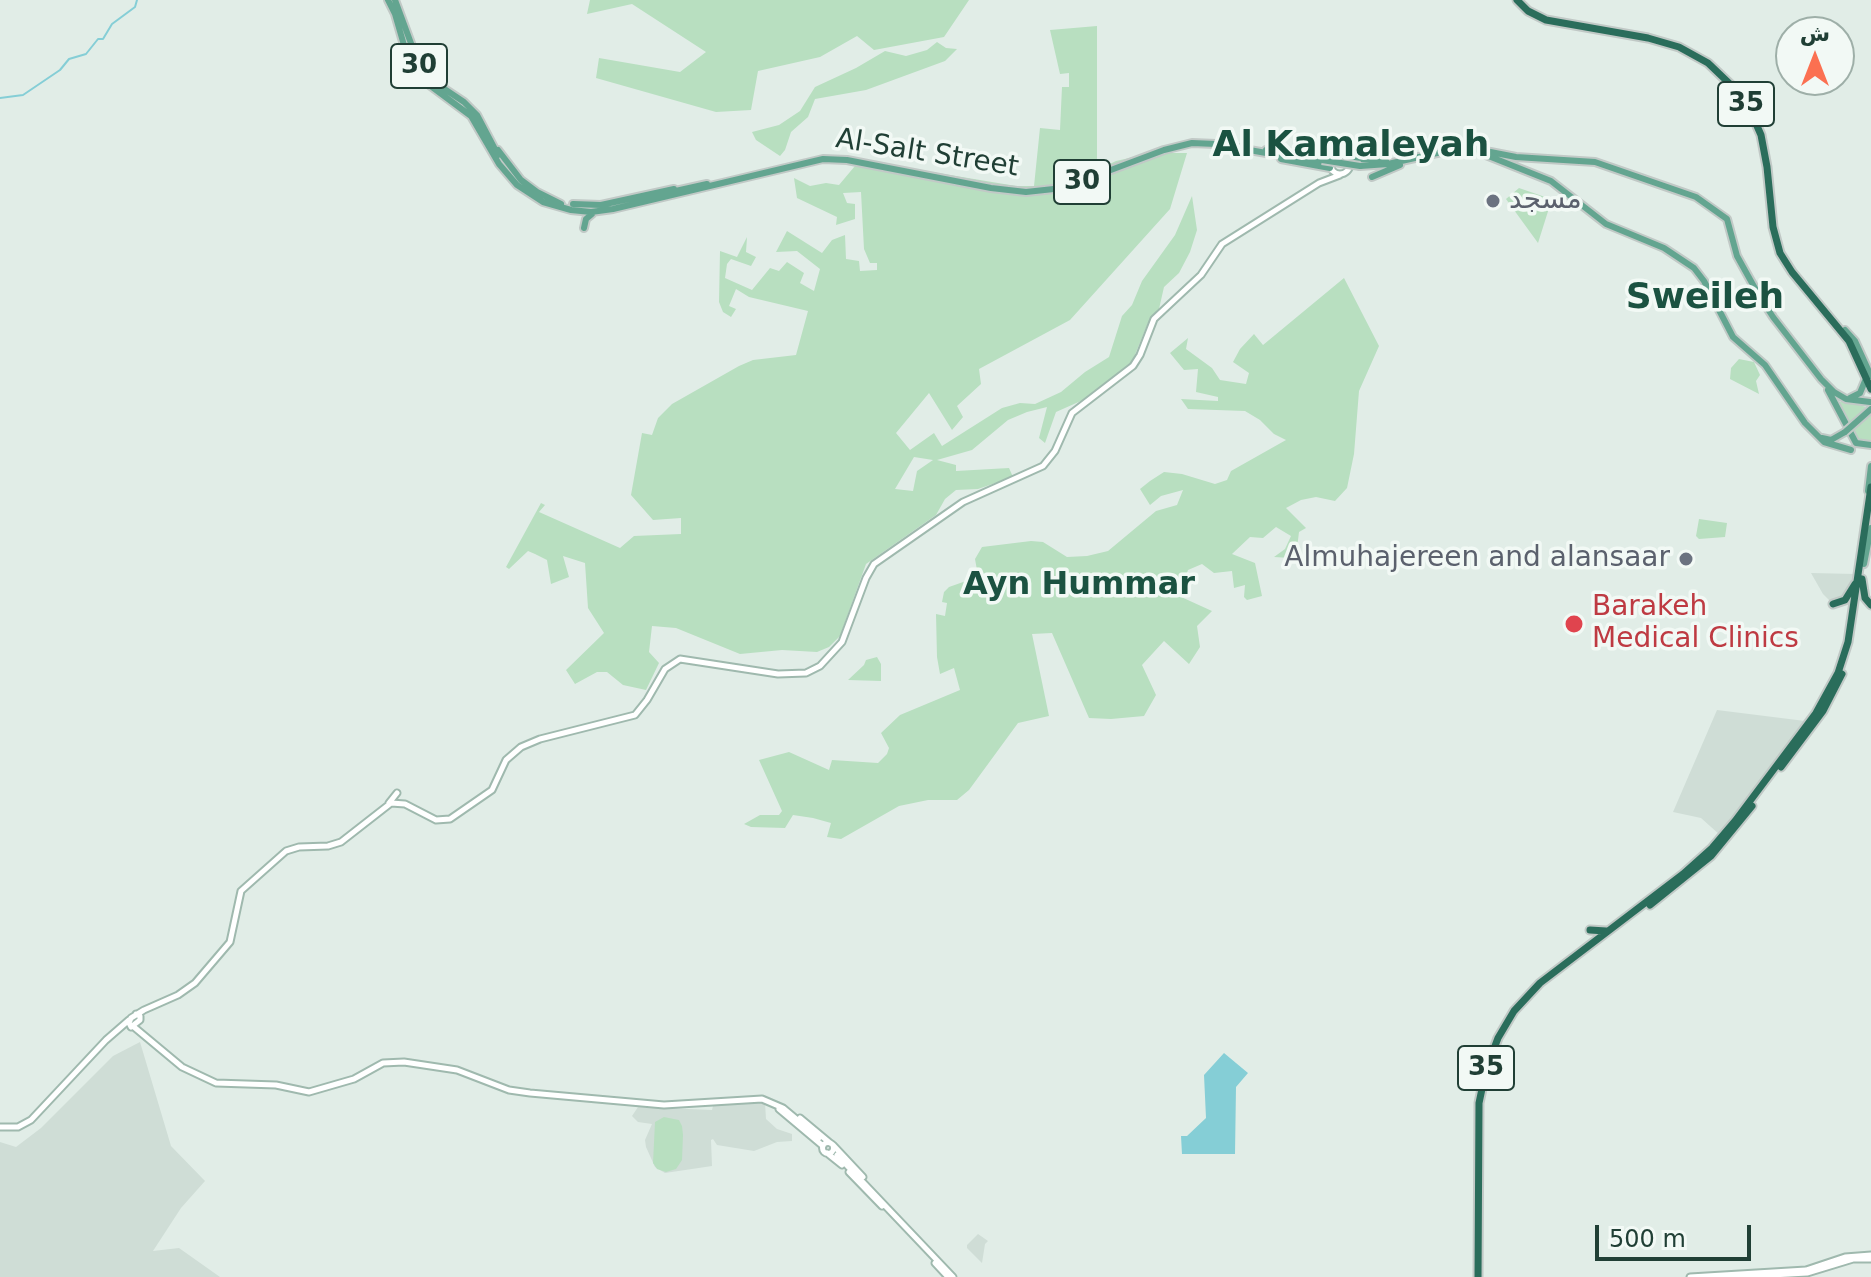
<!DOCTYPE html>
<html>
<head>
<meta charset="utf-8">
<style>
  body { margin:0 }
  #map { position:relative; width:1871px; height:1277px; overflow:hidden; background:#e1ede7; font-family:"DejaVu Sans",Cairo,sans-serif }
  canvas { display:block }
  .north { position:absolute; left:1775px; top:16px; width:80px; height:80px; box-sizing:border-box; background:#f2f9f5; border:2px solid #9eafa8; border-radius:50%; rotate:0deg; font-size:22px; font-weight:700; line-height:32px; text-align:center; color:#203f35 }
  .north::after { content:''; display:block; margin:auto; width:28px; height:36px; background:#fb7051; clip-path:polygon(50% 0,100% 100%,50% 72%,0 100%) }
  .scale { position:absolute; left:1595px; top:1225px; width:156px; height:36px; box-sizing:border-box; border:4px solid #203f35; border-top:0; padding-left:10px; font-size:24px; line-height:28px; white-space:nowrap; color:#203f35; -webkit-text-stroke:6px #f2f9f5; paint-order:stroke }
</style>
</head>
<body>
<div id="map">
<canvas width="1871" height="1277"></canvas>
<div class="north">ش</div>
<div class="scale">500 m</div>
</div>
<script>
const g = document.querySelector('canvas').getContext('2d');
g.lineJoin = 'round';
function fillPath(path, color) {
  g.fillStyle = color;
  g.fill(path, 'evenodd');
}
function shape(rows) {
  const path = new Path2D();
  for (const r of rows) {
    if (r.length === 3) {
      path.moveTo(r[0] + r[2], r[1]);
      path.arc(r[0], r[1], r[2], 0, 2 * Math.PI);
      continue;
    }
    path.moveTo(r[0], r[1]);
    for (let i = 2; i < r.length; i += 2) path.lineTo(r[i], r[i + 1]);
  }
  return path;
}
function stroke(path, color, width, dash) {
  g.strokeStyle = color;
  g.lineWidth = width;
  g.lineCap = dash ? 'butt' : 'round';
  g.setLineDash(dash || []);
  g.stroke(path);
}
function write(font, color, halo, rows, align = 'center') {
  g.font = font + ' "DejaVu Sans",Cairo,sans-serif';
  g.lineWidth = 7;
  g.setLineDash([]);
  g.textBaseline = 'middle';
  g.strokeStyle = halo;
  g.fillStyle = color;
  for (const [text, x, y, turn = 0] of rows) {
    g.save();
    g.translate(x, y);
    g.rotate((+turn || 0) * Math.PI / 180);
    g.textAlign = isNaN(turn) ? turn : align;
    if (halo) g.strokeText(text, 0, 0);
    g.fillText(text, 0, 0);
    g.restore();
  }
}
const built = shape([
  [1811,573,1855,574,1848,595,1831,602,1823,594],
  [1717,710,1805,721,1720,835,1701,818,1673,812],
  [140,1042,171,1146,205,1181,181,1208,153,1251,179,1248,220,1277,0,1277,0,1142,16,1147,41,1128,113,1056],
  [762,1101,765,1103,766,1119,777,1129,792,1134,792,1141,777,1142,754,1151,717,1145,713,1139,711,1140,712,1166,665,1173,655,1167,646,1147,645,1140,652,1124,638,1122,632,1116,638,1107,712,1110,713,1106],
  [978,1234,988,1241,985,1244,982,1263,967,1248,967,1245]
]);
const green = shape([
  [590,0,969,0,944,37,874,50,857,36,820,57,758,71,751,110,716,112,596,78,599,58,680,72,706,52,632,4,587,14],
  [1097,26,1097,170,1116,161,1151,153,1187,153,1170,209,1070,320,979,369,981,384,957,406,963,417,952,430,929,393,896,433,910,450,934,433,942,446,1002,408,1020,403,1035,404,1061,392,1085,372,1109,357,1122,316,1132,305,1142,281,1175,235,1192,196,1197,230,1190,252,1179,273,1164,287,1159,309,1148,323,1132,362,1092,396,1056,412,1045,443,1039,438,1047,407,1027,412,1008,420,972,450,937,460,956,465,956,471,1009,468,1013,477,978,489,956,490,945,499,936,515,866,564,840,636,829,647,817,652,782,650,740,654,676,628,652,626,649,652,659,663,646,690,623,685,607,672,597,672,575,684,566,670,604,633,588,608,585,563,563,556,569,577,551,584,547,560,535,554,528,551,509,569,506,567,541,503,545,505,539,512,620,548,634,536,681,534,681,518,653,520,631,495,642,433,652,435,658,418,672,404,739,366,753,360,796,355,808,311,749,297,736,289,729,306,736,309,731,317,723,312,719,302,720,251,737,257,747,237,746,252,756,257,751,266,731,259,727,264,725,278,752,290,770,268,779,271,787,262,804,273,800,283,814,291,820,269,797,251,776,252,787,231,822,253,832,240,845,235,846,259,859,261,860,271,877,270,877,263,870,263,864,249,861,192,843,193,847,203,855,204,855,219,836,225,837,217,797,198,794,178,810,186,826,183,839,185,860,160,1016,186,1034,186,1040,128,1060,130,1062,87,1069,87,1069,73,1060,74,1050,30],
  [914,457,933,460,917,471,913,491,895,489],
  [937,42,946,48,957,49,945,61,866,90,815,99,808,117,791,132,785,150,780,156,756,140,752,132,779,125,800,111,815,87,856,68,885,51,906,56,927,50],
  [1519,188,1548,198,1550,205,1538,243,1506,199],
  [1344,278,1379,346,1359,391,1354,454,1347,488,1335,501,1316,497,1301,500,1286,508,1306,528,1299,532,1297,548,1291,558,1274,557,1285,549,1291,536,1276,527,1263,538,1250,537,1232,554,1255,563,1262,596,1247,600,1244,597,1245,585,1234,588,1232,571,1214,573,1202,564,1188,570,1179,596,1212,611,1197,626,1200,647,1189,664,1164,641,1142,665,1156,695,1144,716,1111,719,1089,718,1052,633,1032,634,1049,716,1018,723,969,790,957,800,928,800,899,806,841,839,827,837,831,823,813,818,793,815,785,828,751,827,744,824,760,815,779,815,782,811,759,760,789,752,829,770,832,760,878,763,887,754,889,748,881,733,900,715,960,690,954,668,940,674,937,657,936,614,945,616,947,603,942,602,944,592,949,587,966,581,977,570,975,559,982,547,1031,541,1043,542,1067,557,1087,556,1108,551,1156,511,1177,505,1183,490,1161,496,1150,505,1140,489,1150,481,1164,472,1182,474,1215,484,1227,480,1231,471,1286,440,1274,434,1260,420,1245,411,1188,409,1181,399,1218,401,1218,397,1196,392,1198,369,1184,370,1170,353,1188,338,1186,349,1212,368,1220,380,1246,384,1249,373,1233,362,1240,349,1254,334,1263,345],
  [1739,359,1754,362,1760,375,1756,381,1759,394,1730,379,1731,368],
  [1842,400,1866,407,1847,428,1839,403],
  [1871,411,1871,446,1854,445,1848,432],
  [1699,519,1727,523,1725,537,1699,539,1696,536],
  [877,657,881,664,881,681,848,680,864,665,866,660],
  [664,1117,679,1120,682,1126,683,1135,682,1160,676,1169,666,1172,657,1169,653,1163,655,1122]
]);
const water = shape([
  [1224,1053,1248,1073,1236,1087,1235,1154,1182,1154,1181,1136,1187,1136,1206,1118,1204,1075]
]);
const stream = shape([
  [0,98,23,95,60,70,69,59,86,54,98,39,103,39,112,24,135,7,137,0]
]);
const secondaryTunnel = shape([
  [819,1138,837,1155]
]);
const secondary = shape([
  [1340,164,10],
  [389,803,397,793],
  [136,1014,140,1016,140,1020,131,1027,129,1023,131,1018,144,1010,178,995,195,983,230,942,241,891,286,851,299,847,328,846,341,842,391,803,405,804,436,820,450,819,492,790,506,760,521,747,540,739,635,715,647,700,665,669,680,659,778,674,806,673,820,666,842,642,866,578,874,564,963,502,1043,466,1055,451,1072,413,1133,366,1140,355,1154,319,1201,275,1222,244,1319,183,1340,175],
  [134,1027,182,1067,216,1083,276,1085,309,1092,354,1079,383,1063,404,1062,457,1070,509,1090,530,1093,664,1105,762,1099,783,1108,819,1138],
  [779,1109,823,1146],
  [800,1118,830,1143],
  [0,1127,18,1127,31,1120,106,1040,129,1020],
  [828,1148,5.5],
  [833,1145,863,1177],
  [827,1153,842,1165],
  [837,1155,953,1277],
  [849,1172,882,1206],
  [935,1263,948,1277],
  [1690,1277,1806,1270,1845,1257,1871,1255],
  [1736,1277,1807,1273,1853,1259,1871,1259]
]);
const primary = shape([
  [388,0,395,14,408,59,420,78,471,116,499,164,517,185,543,202,571,210,591,212,613,209,823,159,847,160,991,188,1026,192,1063,188,1164,150,1192,143,1216,144,1322,163],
  [395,0,419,65,431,80,464,102,477,115,498,155],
  [498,150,521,180,537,192,561,204],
  [1266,150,1333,157],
  [1486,155,1551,181,1606,224,1664,248,1694,268,1704,281,1733,337,1765,365,1805,423,1824,442,1851,450],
  [1348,158,1386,161],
  [1281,159,1330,168],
  [1360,166,1388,164,1446,151,1475,149,1516,157,1595,162,1696,197,1727,219,1737,256,1757,292,1773,317,1821,379,1834,392,1846,399,1870,402],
  [1372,177,1400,165],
  [671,192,707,184],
  [573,204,601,205,674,189],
  [584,228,586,219,592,214],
  [1845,330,1855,341,1871,376],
  [1828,390,1856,443,1871,445],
  [1850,398,1860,393,1865,381],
  [1822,438,1831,440,1845,432],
  [1868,491,1871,466],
  [1864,564,1871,528]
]);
const highway = shape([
  [1517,0,1528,11,1546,20,1648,38,1679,47,1708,63,1731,85,1750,110,1761,135,1767,167,1773,227,1780,253,1792,272,1849,341,1871,389],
  [1862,579,1865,598,1871,605],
  [1833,604,1845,600,1855,584],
  [1781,767,1823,711,1842,674],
  [1650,905,1711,856,1752,806],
  [1590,930,1606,931],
  [1478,1277,1479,1103,1486,1070,1498,1038,1514,1011,1540,983,1683,874,1712,848,1735,821,1816,713,1838,673,1848,642,1871,487]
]);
const primaryBridge = shape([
  [1322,160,1360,166],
  [1845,432,1871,409]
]);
const markers = [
  [1493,201,8,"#6b7280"],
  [1686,559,8,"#6b7280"],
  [1574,624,10,"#e0444e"]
];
const shields = [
  [419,66,56],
  [1746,104,56],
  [1082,182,56],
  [1486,1068,56]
];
const shieldNames = [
  ["30",419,66],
  ["35",1746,104],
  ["30",1082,182],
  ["35",1486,1068]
];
const streetNames = [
  ["Al-Salt Street",927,154,9]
];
const worshipNames = [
  ["مسجد",1509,201],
  ["Almuhajereen and alansaar",1670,559,"right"]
];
const healthNames = [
  ["Barakeh",1592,608],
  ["Medical Clinics",1592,640]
];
const quarterNames = [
  ["Ayn Hummar",1079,586]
];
const districtNames = [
  ["Al Kamaleyah",1351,147],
  ["Sweileh",1705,299]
];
fillPath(built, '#cfddd6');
fillPath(green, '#b8dfc0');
fillPath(water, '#85ced6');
stroke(stream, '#85ced6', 2);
stroke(secondaryTunnel, '#bacac3', 5, [5, 2.5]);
stroke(secondary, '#9fb9ae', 9);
stroke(primary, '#c1c9c6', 10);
stroke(highway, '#c1c9c6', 11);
stroke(secondary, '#fff', 5);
stroke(primary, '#63a590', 6);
stroke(highway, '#2a6d5b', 7);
stroke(primaryBridge, '#c1c9c6', 10, []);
stroke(primaryBridge, '#63a590', 6);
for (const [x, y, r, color] of markers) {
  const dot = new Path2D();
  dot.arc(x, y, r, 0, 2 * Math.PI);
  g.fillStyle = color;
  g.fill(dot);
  stroke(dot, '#f2f9f5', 3);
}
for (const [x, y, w] of shields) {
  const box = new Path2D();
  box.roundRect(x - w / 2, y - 22, w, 44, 6);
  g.fillStyle = '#f2f9f5';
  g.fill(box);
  stroke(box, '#203f35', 2);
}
write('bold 26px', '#203f35', null, shieldNames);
write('28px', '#203f35', '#f2f9f5', streetNames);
write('28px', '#5b616d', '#f2f9f5', worshipNames, 'left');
write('28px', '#be3a42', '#f2f9f5', healthNames, 'left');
write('bold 32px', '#1b5241', '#f2f9f5', quarterNames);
write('bold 36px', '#1b5241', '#f2f9f5', districtNames);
</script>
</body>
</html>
